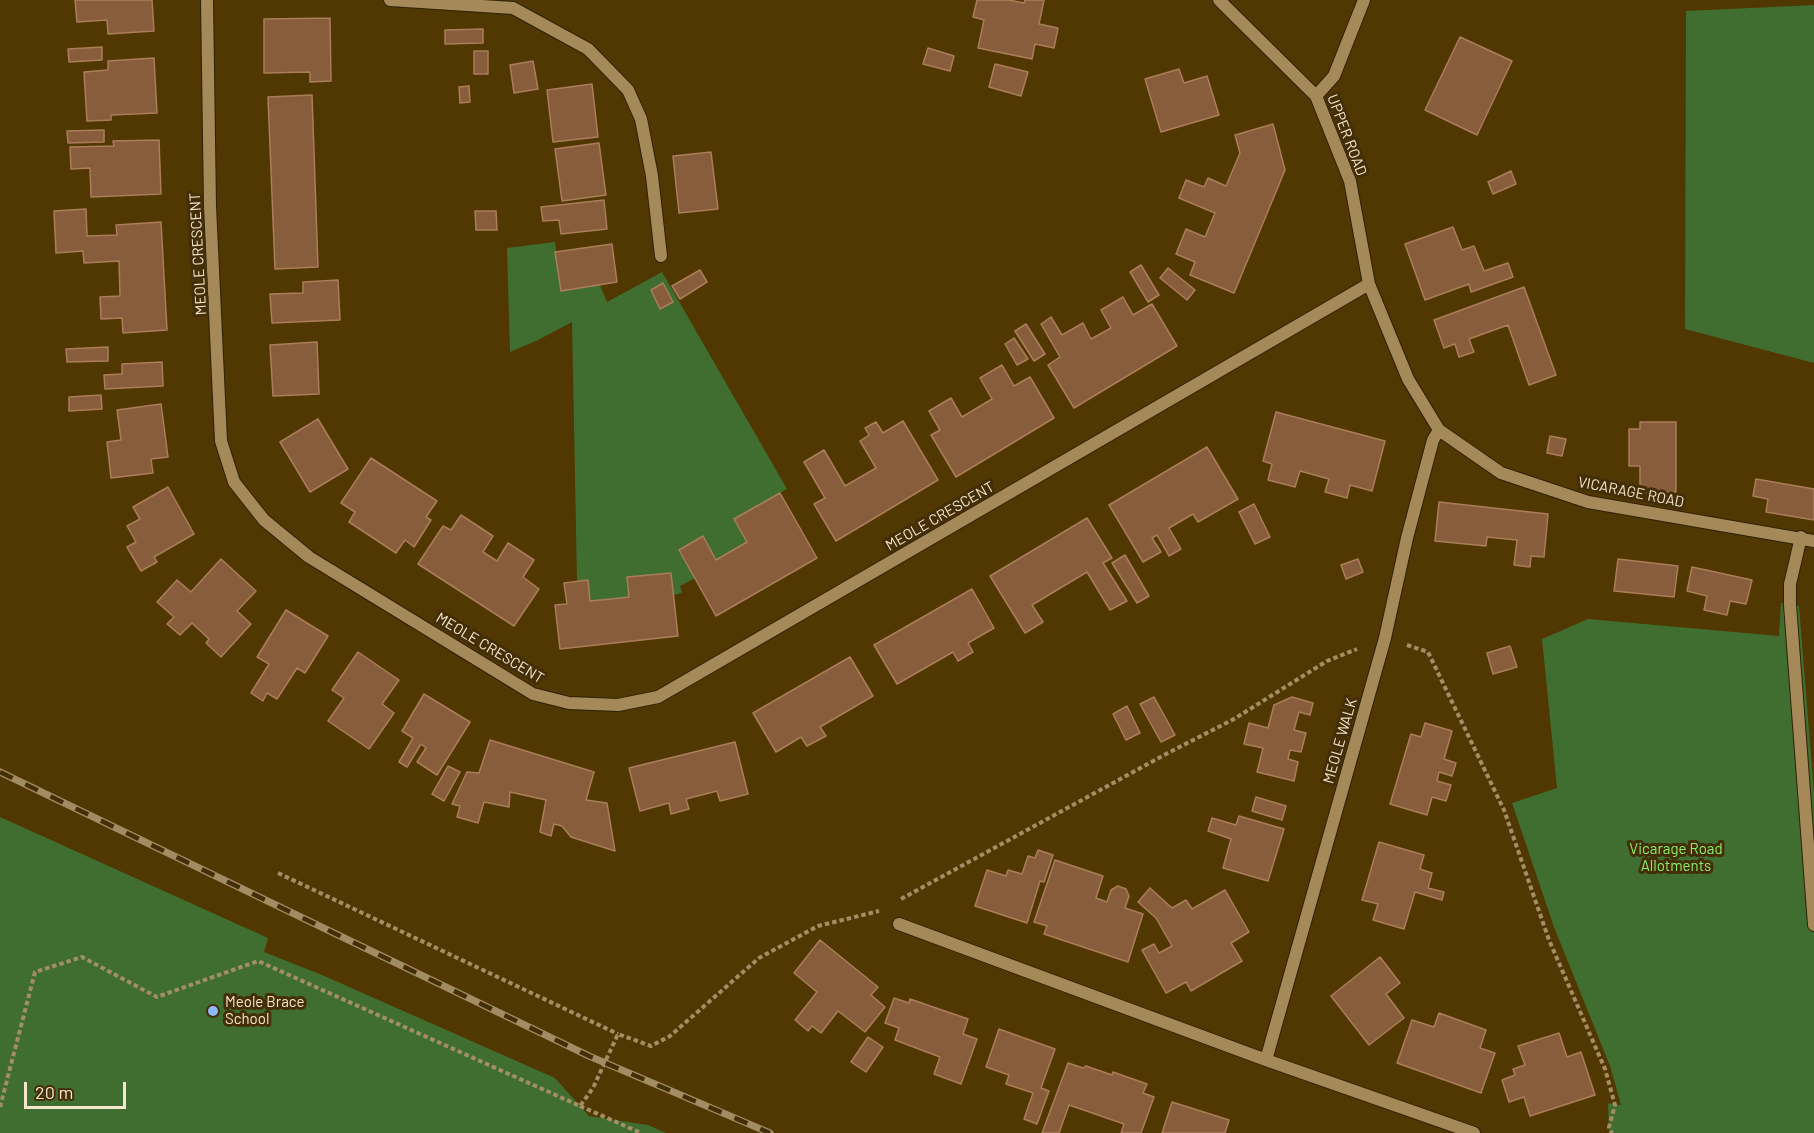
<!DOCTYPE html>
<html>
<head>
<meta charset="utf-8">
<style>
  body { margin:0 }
  #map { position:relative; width:1814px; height:1133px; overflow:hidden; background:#513701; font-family:Barlow,sans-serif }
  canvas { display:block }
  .scale { position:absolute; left:24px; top:1082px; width:102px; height:27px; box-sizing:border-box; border:3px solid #f6e6cd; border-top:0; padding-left:8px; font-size:18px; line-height:21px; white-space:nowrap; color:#f6e6cd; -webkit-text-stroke:4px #432e08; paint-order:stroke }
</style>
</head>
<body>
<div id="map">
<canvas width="1814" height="1133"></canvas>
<div class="scale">20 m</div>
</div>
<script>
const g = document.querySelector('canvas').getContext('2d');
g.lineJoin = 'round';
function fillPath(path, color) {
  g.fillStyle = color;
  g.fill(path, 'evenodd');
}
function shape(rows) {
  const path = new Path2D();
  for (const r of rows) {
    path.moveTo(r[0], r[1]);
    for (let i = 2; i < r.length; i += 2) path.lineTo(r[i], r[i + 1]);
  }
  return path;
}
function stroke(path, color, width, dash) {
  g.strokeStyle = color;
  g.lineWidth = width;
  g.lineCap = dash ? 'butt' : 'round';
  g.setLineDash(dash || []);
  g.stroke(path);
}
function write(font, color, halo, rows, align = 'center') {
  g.font = font + ' Barlow,sans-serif';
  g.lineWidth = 6;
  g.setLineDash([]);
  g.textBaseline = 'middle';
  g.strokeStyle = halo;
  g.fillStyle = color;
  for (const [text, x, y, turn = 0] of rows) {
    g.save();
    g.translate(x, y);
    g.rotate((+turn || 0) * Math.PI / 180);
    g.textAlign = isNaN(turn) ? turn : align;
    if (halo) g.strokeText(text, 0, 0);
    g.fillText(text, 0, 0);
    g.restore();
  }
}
const green = shape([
  [1814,5,1814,363,1685,329,1686,11],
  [555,242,561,290,600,285,607,302,662,272,787,489,734,519,747,542,716,560,703,537,679,550,695,578,680,586,682,593,673,595,671,573,627,577,629,597,590,601,588,581,577,581,572,322,538,340,510,352,507,248],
  [1781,603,1799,606,1814,793,1814,1133,1609,1133,1608,1103,1621,1105,1610,1066,1554,927,1512,803,1557,788,1542,639,1588,619,1779,636],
  [0,817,268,938,264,952,322,975,555,1078,589,1116,648,1125,666,1133,0,1133]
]);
const building = shape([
  [75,0,152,0,154,31,108,34,107,20,77,22,75,0],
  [977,0,1009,0,1024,3,1025,0,1044,0,1039,24,1058,28,1054,48,1035,44,1032,59,978,48,984,20,973,17,977,0],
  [330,18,331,81,310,82,310,72,264,73,264,19,330,18],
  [483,29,483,43,445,44,445,30,483,29],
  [1460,37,1512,61,1477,135,1425,110,1460,37],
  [102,47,102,60,69,62,68,49,102,47],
  [928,48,954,56,950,71,923,64,928,48],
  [474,51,488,51,488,74,474,74,474,51],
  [154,58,157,113,111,115,111,120,87,121,84,72,108,70,108,61,154,58],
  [533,61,538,89,514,93,510,65,533,61],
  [995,64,1028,72,1021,96,989,87,995,64],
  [1179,69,1184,83,1207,76,1219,115,1161,132,1145,79,1179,69],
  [592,84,598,137,553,142,547,90,592,84],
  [469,86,470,102,460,103,459,87,469,86],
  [312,95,318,267,275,269,268,97,312,95],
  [1273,124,1285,170,1234,293,1190,275,1195,262,1176,254,1186,229,1205,237,1215,213,1179,198,1186,180,1204,187,1208,178,1226,186,1240,153,1235,135,1273,124],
  [104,130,104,142,68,143,67,131,104,130],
  [159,140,161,194,91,197,90,168,71,169,70,147,114,146,113,141,159,140],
  [599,143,606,195,562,201,555,149,599,143],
  [711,152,718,209,679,213,673,156,711,152],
  [1511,171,1516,184,1493,194,1488,182,1511,171],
  [604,200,607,229,561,234,559,220,543,221,541,207,604,200],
  [86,209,87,236,117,235,116,225,161,222,167,330,123,333,122,318,101,319,100,297,120,296,119,261,84,263,83,251,56,253,54,211,86,209],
  [475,211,496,211,497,230,476,230,475,211],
  [1453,227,1462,250,1474,246,1484,271,1508,263,1513,277,1471,292,1469,284,1425,300,1405,244,1453,227],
  [612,244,617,282,561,291,555,252,612,244],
  [1141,265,1159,295,1148,302,1130,272,1141,265],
  [1168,268,1195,290,1187,300,1160,278,1168,268],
  [700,270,707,282,680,299,672,286,700,270],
  [338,280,340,320,272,323,270,294,303,293,303,282,338,280],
  [663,283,673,302,660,309,651,290,663,283],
  [1524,287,1556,375,1529,385,1508,325,1469,339,1474,352,1459,357,1455,344,1444,348,1434,320,1524,287],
  [1123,297,1133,315,1152,304,1177,346,1074,408,1048,365,1060,357,1041,324,1051,317,1062,335,1083,323,1091,339,1111,328,1101,310,1123,297],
  [1026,324,1045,354,1034,361,1015,331,1026,324],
  [1014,338,1028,359,1017,365,1005,344,1014,338],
  [317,342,319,394,273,396,270,345,317,342],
  [108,347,108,361,67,362,66,349,108,347],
  [162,362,163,386,105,389,104,375,122,374,122,364,162,362],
  [1002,365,1014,386,1030,377,1054,418,956,477,931,435,940,430,929,411,951,398,962,417,992,399,980,378,1002,365],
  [101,395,102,409,69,411,69,397,101,395],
  [161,404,168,457,151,459,153,473,111,478,107,442,121,440,117,410,161,404],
  [1276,412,1385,441,1372,491,1350,485,1347,498,1325,492,1329,479,1300,471,1295,487,1268,480,1272,464,1263,461,1276,412],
  [318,419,348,469,310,492,280,442,318,419],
  [903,421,938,480,836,541,814,504,825,498,804,462,824,450,845,486,876,468,860,441,869,435,865,428,876,422,883,433,903,421],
  [1640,422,1676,422,1676,492,1640,492,1640,466,1629,466,1629,429,1640,429,1640,422],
  [1550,436,1566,439,1562,456,1547,453,1550,436],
  [1207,447,1238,499,1198,522,1193,514,1169,528,1181,549,1169,556,1157,535,1152,538,1161,552,1143,562,1109,505,1207,447],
  [371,458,437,501,426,517,431,520,414,547,405,540,396,553,349,522,355,512,341,503,371,458],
  [1756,479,1814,489,1814,520,1766,512,1768,499,1753,496,1756,479],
  [168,487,194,534,154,557,157,562,141,571,127,547,136,542,127,526,140,519,133,507,168,487],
  [780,493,817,558,716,616,679,550,703,536,716,560,747,542,734,519,780,493],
  [1439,502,1548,514,1544,557,1531,556,1530,567,1514,565,1517,540,1487,537,1486,546,1435,541,1439,502],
  [1254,504,1270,537,1255,544,1239,512,1254,504],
  [461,515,493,536,483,552,497,561,508,543,534,560,523,577,539,589,514,626,418,564,443,526,451,530,461,515],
  [1087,518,1112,558,1103,563,1127,601,1110,610,1087,572,1032,605,1043,622,1025,633,990,576,1087,518],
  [1125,555,1149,596,1137,603,1112,563,1125,555],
  [221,559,256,591,237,611,251,624,221,657,206,643,209,639,192,623,180,635,167,624,174,617,157,602,177,580,191,592,221,559],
  [1358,559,1363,572,1346,579,1341,565,1358,559],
  [1618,559,1678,566,1674,597,1614,591,1618,559],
  [1692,567,1752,580,1746,604,1730,601,1727,615,1704,610,1707,596,1687,591,1692,567],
  [671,573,678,636,560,649,555,605,567,604,564,583,588,580,590,601,611,599,629,597,627,577,671,573],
  [972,589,994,628,968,643,973,652,958,661,953,652,897,684,874,645,972,589],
  [286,610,328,636,305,673,297,668,277,699,267,693,263,701,251,693,269,664,257,657,286,610],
  [1510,646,1517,667,1493,674,1487,653,1510,646],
  [358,652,399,680,382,704,394,713,369,749,328,721,344,698,332,690,358,652],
  [850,657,873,696,820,727,826,736,807,746,801,737,776,752,753,713,850,657],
  [424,694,470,722,437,775,417,762,426,748,421,744,407,767,399,762,413,738,402,731,424,694],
  [1154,697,1175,735,1161,742,1140,704,1154,697],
  [1292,697,1313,703,1310,715,1299,712,1294,730,1306,733,1301,752,1290,750,1288,759,1298,762,1294,781,1257,772,1263,748,1244,744,1249,723,1268,728,1274,705,1292,697],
  [1127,706,1140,733,1126,740,1113,714,1127,706],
  [1425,723,1452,731,1444,759,1456,763,1452,776,1439,772,1437,781,1451,785,1446,801,1432,797,1427,815,1390,804,1411,734,1421,737,1425,723],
  [490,740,594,772,586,800,607,803,615,851,571,837,562,826,554,824,551,836,540,832,546,800,510,792,509,807,484,802,478,823,457,817,460,806,452,804,467,772,479,773,490,740],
  [735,742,748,794,720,801,717,791,686,799,689,809,671,814,669,803,640,811,629,768,735,742],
  [448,766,460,772,444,801,432,794,448,766],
  [1256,797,1286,806,1282,820,1252,811,1256,797],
  [1239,816,1284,829,1268,881,1223,868,1231,839,1208,831,1212,818,1236,825,1239,816],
  [1379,842,1424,855,1420,869,1432,873,1428,888,1444,892,1442,900,1415,892,1404,929,1373,920,1378,904,1362,900,1379,842],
  [1038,850,1053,855,1044,882,1040,881,1027,923,975,906,987,870,1006,876,1008,870,1022,874,1028,856,1035,858,1038,850],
  [1055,860,1103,876,1096,898,1107,902,1111,890,1118,886,1126,889,1129,896,1125,908,1143,914,1128,962,1044,934,1047,926,1034,922,1055,860],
  [1150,888,1172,908,1186,900,1192,909,1225,890,1249,932,1231,943,1242,961,1191,991,1186,982,1166,993,1142,950,1154,944,1159,953,1172,946,1156,918,1138,902,1150,888],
  [820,940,878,987,871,995,885,1007,865,1032,838,1011,821,1033,812,1026,808,1031,795,1020,817,992,794,973,820,940],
  [1380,957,1400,983,1386,994,1404,1018,1369,1045,1331,996,1380,957],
  [894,998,909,1003,910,999,968,1019,963,1034,977,1039,961,1084,934,1074,940,1057,895,1040,899,1028,885,1023,894,998],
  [1439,1013,1486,1030,1480,1048,1495,1053,1481,1093,1397,1063,1412,1020,1434,1027,1439,1013],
  [999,1029,1055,1049,1041,1088,1049,1091,1037,1124,1024,1119,1033,1093,1006,1084,1009,1075,986,1067,999,1029],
  [1559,1033,1567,1057,1581,1052,1595,1095,1530,1116,1524,1097,1509,1102,1502,1080,1515,1075,1513,1069,1525,1065,1518,1046,1559,1033],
  [868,1037,883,1047,866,1072,851,1062,868,1037],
  [1068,1063,1083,1068,1086,1066,1112,1075,1113,1072,1147,1084,1143,1093,1154,1097,1141,1133,1121,1133,1124,1124,1069,1105,1059,1133,1042,1133,1068,1063],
  [1172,1102,1229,1120,1225,1133,1162,1133,1172,1102]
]);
const path = shape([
  [1407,645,1428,652,1504,810,1549,940,1605,1069,1615,1105,1609,1127,1612,1133],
  [278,873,618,1034],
  [901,899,1166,754,1234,719,1327,661,1357,649],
  [580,1106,641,1133],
  [0,1107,35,972,82,957,157,997,258,961,580,1106,593,1088,618,1034,651,1046,670,1036,759,958,818,926,879,911]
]);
const lane = shape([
  [1801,537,1790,584,1790,605,1814,925]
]);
const street = shape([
  [207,0,210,206,221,441,234,482,264,520,309,557,533,694,569,703,618,705,658,697,1369,284],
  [390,0,513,8,588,49,628,90,641,119,652,176,661,256],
  [1219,0,1316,96,1350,181,1369,284,1408,379,1439,430,1501,473,1588,502,1814,541],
  [1316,96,1334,76,1364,0],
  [899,924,1266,1060,1474,1133],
  [1266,1060,1385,638,1407,538,1433,440,1439,430]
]);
const rail = shape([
  [0,772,589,1056,770,1133]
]);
const markers = [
  [213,1011,6,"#8db9fc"]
];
const streetNames = [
  ["UPPER ROAD",1347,135,69],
  ["MEOLE CRESCENT",198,254,-93],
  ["VICARAGE ROAD",1631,492,11],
  ["MEOLE CRESCENT",940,516,-30],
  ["MEOLE CRESCENT",490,648,31],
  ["MEOLE WALK",1340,741,-74]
];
const parkNames = [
  ["Vicarage Road",1676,849],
  ["Allotments",1676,866]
];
const poiNames = [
  ["Meole Brace",225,1002],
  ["School",225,1019]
];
fillPath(green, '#406e31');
fillPath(building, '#885d3b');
stroke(building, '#ab7e5b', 1.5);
stroke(lane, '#2f2107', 14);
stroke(street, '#2f2107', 14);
stroke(path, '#a38e66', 4, [4.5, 3]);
stroke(lane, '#a68959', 12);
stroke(street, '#a68959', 12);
stroke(rail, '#a18c64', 7);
stroke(rail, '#432e08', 4.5, [14]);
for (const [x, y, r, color] of markers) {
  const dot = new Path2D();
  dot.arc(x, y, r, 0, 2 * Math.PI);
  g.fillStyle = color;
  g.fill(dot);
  stroke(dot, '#432e08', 2);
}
write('15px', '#f6e6cd', '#432e08', streetNames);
write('15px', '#8af06b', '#432e08', parkNames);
write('15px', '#f6e6cd', '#432e08', poiNames, 'left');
</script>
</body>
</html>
